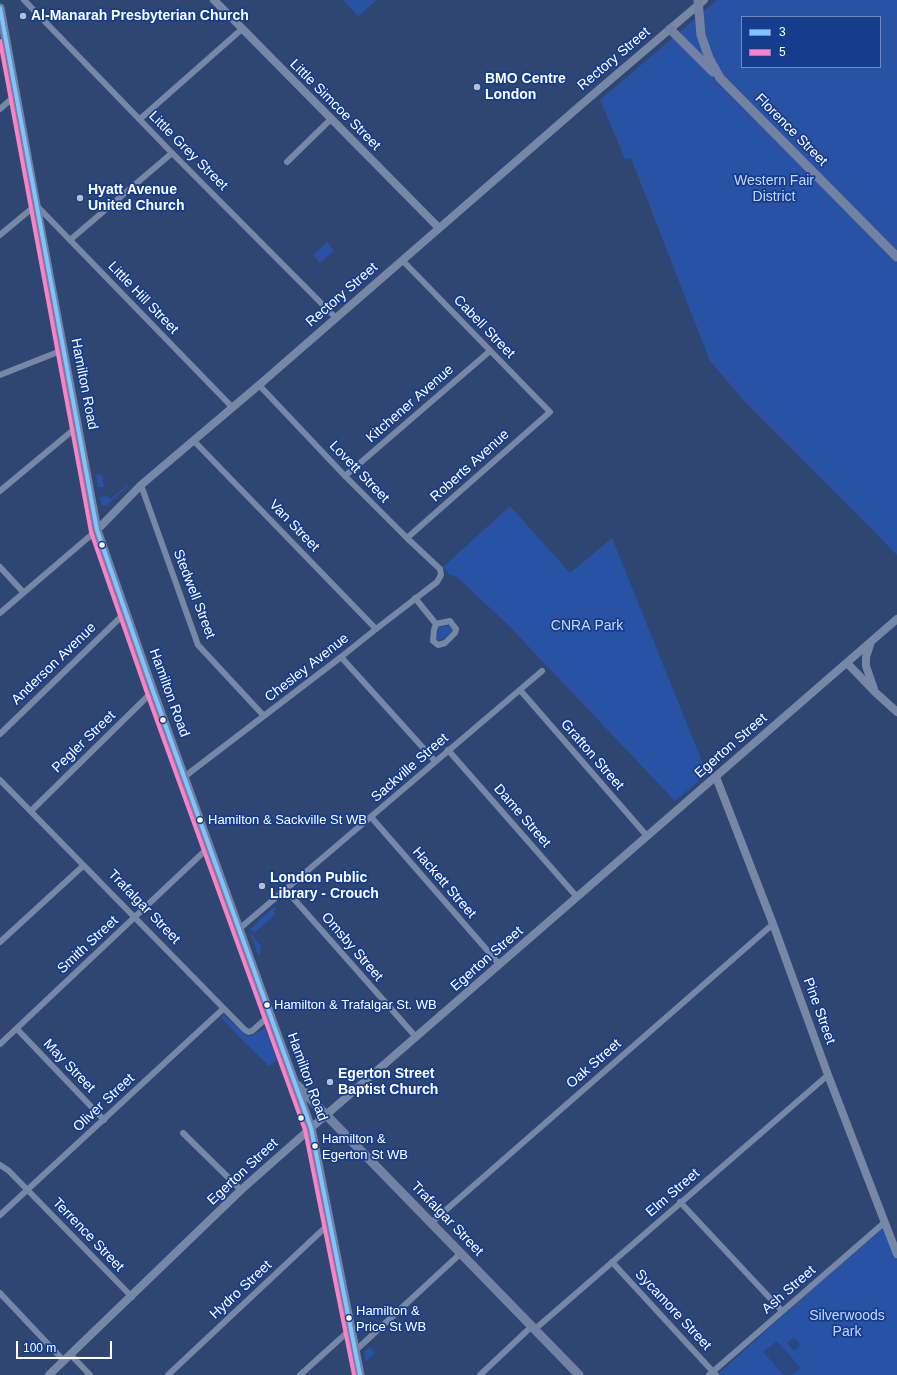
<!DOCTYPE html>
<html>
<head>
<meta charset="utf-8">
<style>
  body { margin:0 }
  #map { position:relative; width:897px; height:1375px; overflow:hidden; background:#304672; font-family:Helvetica,sans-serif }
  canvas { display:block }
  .legend { position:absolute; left:741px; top:16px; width:140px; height:52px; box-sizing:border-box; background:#153c8d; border:1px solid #738abb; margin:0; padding:5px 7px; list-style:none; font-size:12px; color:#fff }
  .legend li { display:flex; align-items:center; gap:8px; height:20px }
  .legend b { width:20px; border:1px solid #738abb }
  .scale { position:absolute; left:16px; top:1341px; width:96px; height:18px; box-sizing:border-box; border:2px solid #fff; border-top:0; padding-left:5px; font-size:12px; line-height:14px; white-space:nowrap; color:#fff; -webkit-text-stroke:3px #153c8d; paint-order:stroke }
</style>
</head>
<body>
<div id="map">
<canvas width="897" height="1375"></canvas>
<ul class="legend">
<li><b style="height:5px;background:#80c4ff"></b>3</li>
<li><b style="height:5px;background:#ff80c5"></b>5</li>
</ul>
<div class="scale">100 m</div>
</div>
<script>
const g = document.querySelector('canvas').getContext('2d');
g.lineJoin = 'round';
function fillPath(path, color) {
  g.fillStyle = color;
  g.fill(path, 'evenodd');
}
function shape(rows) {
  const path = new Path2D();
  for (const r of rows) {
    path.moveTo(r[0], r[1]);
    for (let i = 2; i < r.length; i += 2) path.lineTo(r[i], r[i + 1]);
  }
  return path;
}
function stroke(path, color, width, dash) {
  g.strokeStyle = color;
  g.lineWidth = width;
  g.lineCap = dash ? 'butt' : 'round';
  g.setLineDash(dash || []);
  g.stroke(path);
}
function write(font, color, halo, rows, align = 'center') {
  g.font = font + ' Helvetica,sans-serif';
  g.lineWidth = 3.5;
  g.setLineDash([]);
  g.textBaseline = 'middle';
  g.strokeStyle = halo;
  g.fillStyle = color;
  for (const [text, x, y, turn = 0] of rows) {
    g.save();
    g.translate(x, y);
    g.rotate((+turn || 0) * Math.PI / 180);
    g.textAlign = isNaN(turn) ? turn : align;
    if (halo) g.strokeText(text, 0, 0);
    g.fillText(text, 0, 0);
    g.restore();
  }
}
const green = shape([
  [343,0,377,0,358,16],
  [717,0,897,0,897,555,746,403,710,361,631,158,625,159,600,100],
  [742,17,880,17,880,67,742,67],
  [327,242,334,251,320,263,313,255],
  [102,474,104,487,98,487,96,475],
  [127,485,128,486,106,506,102,505,100,497,107,496,111,499],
  [510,506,570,573,612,538,707,774,675,801,509,626,456,576,450,575,443,567],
  [450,625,453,628,452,631,443,639,438,640,436,639,439,628,440,627],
  [274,907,276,909,273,911,276,914,254,933,250,929],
  [250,932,261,946,260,954,258,955],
  [224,1015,247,1036,251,1036,265,1028,277,1060,269,1066,243,1041,221,1017],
  [884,1225,897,1259,897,1375,721,1375,719,1373],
  [370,1347,375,1353,365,1362,364,1352]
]);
const water = shape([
  [794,1337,801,1345,794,1351,787,1343],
  [777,1341,801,1368,792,1375,784,1375,763,1352]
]);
const minor = shape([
  [24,0,172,153,336,318],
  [0,109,16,95],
  [140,119,242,29],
  [287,162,331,119],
  [0,235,36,205,233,408],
  [70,240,172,153],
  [402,260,550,412,407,538],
  [0,375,63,350],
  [194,441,376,629],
  [345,476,490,351],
  [141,485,198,645,264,716],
  [0,491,78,426],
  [0,567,23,592],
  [415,598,436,624,434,630,433,641,438,645,445,643,455,633,456,629,450,621,436,624],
  [0,613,97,530],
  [341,657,435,761],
  [520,690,647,836],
  [0,734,126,612],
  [448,750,577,897],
  [184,777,341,657,376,629,437,582,441,575,440,569,407,538,345,476,259,385],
  [0,780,245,1030,249,1032,252,1031,270,1015],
  [31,811,153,691],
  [371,817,500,965],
  [286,890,416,1037],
  [239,929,542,671],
  [0,942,83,866],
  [17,1029,104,1120],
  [0,1044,210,846],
  [183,1133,241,1190],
  [0,1165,9,1171,132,1297],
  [680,1202,782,1311],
  [0,1215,223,1009],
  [431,1223,773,924],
  [612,1262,716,1375],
  [0,1293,64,1361],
  [534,1330,828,1075],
  [355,1351,460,1254],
  [71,1355,90,1375],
  [168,1375,330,1223],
  [300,1375,351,1329],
  [480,1375,531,1327],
  [709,1375,885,1222]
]);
const tertiary = shape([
  [214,0,439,228],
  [97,530,141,485,259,385,582,104,704,0],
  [870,645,866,657,866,666,874,689],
  [847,663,875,692,897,712],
  [716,777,773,924,828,1075,897,1254],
  [49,1375,241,1190,311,1128,897,619]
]);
const secondary = shape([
  [698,0,701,35,709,58,720,78,897,257],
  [0,8,36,205,97,530,153,691,311,1128,360,1375],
  [670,29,713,72],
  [297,1085,579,1375]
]);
const bus1 = shape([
  [0,8,97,530,153,691,311,1128,360,1375]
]);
const bus2 = shape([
  [0,41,91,532,147,693,305,1130,354,1375]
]);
const markers = [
  [23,16,4,"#b7bece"],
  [477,87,4,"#b7bece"],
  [80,198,4,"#b7bece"],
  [102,545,3.5,"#fff"],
  [163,720,3.5,"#fff"],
  [200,820,3.5,"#fff"],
  [262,886,4,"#b7bece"],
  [267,1005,3.5,"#fff"],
  [330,1082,4,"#b7bece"],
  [301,1118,3.5,"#fff"],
  [315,1146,3.5,"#fff"],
  [349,1318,3.5,"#fff"]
];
const busNames = [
  ["Hamilton & Sackville St WB",208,820],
  ["Hamilton & Trafalgar St. WB",274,1005],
  ["Hamilton &",322,1139],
  ["Egerton St WB",322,1155],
  ["Hamilton &",356,1311],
  ["Price St WB",356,1327]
];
const poiNames = [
  ["Al-Manarah Presbyterian Church",31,16],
  ["BMO Centre",485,79],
  ["London",485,95],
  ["Hyatt Avenue",88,190],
  ["United Church",88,206],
  ["London Public",270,878],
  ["Library - Crouch",270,894],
  ["Egerton Street",338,1074],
  ["Baptist Church",338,1090]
];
const streetNames = [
  ["Rectory Street",614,59,-40],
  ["Little Simcoe Street",335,105,45],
  ["Florence Street",791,130,45],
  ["Little Grey Street",188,151,45],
  ["Rectory Street",342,295,-41],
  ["Little Hill Street",143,298,46],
  ["Cabell Street",484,327,46],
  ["Hamilton Road",84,384,79],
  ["Kitchener Avenue",410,404,-41],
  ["Roberts Avenue",470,466,-42],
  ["Lovett Street",359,472,46],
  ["Van Street",294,526,46],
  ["Stedwell Street",194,594,69],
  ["Anderson Avenue",54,664,-44],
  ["Chesley Avenue",307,668,-38],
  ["Hamilton Road",169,693,70],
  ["Pegler Street",84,742,-44],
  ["Egerton Street",731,746,-41],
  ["Grafton Street",592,755,49],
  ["Sackville Street",410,768,-41],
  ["Dame Street",522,816,49],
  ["Hackett Street",444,883,49],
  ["Trafalgar Street",144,907,46],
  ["Smith Street",88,945,-43],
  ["Omsby Street",352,947,49],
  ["Egerton Street",487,959,-41],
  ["Pine Street",819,1011,70],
  ["Oak Street",594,1064,-41],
  ["May Street",69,1066,46],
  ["Hamilton Road",307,1077,70],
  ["Oliver Street",104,1103,-43],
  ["Egerton Street",243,1172,-43],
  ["Elm Street",673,1193,-41],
  ["Trafalgar Street",447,1219,46],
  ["Terrence Street",88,1235,46],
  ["Hydro Street",241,1290,-43],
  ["Ash Street",789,1290,-41],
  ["Sycamore Street",673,1310,47]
];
const parkNames = [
  ["Western Fair",774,181],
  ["District",774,197],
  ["CNRA Park",587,626],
  ["Silverwoods",847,1316],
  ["Park",847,1332]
];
fillPath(green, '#2852a4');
fillPath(water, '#2a4781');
stroke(minor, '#7787a6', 6);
stroke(tertiary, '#7787a6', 8);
stroke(secondary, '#7382a2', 9);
stroke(bus1, '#80c4ff', 4);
stroke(bus2, '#ff80c5', 4);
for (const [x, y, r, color] of markers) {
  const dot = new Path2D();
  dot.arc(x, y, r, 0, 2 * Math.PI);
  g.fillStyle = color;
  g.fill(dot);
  stroke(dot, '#153c8d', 1.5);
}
write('13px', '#fff', '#153c8d', busNames, 'left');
write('bold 14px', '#fff', '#153c8d', poiNames, 'left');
write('14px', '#fff', '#153c8d', streetNames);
write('14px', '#c5d8fc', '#153c8d', parkNames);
</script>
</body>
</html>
